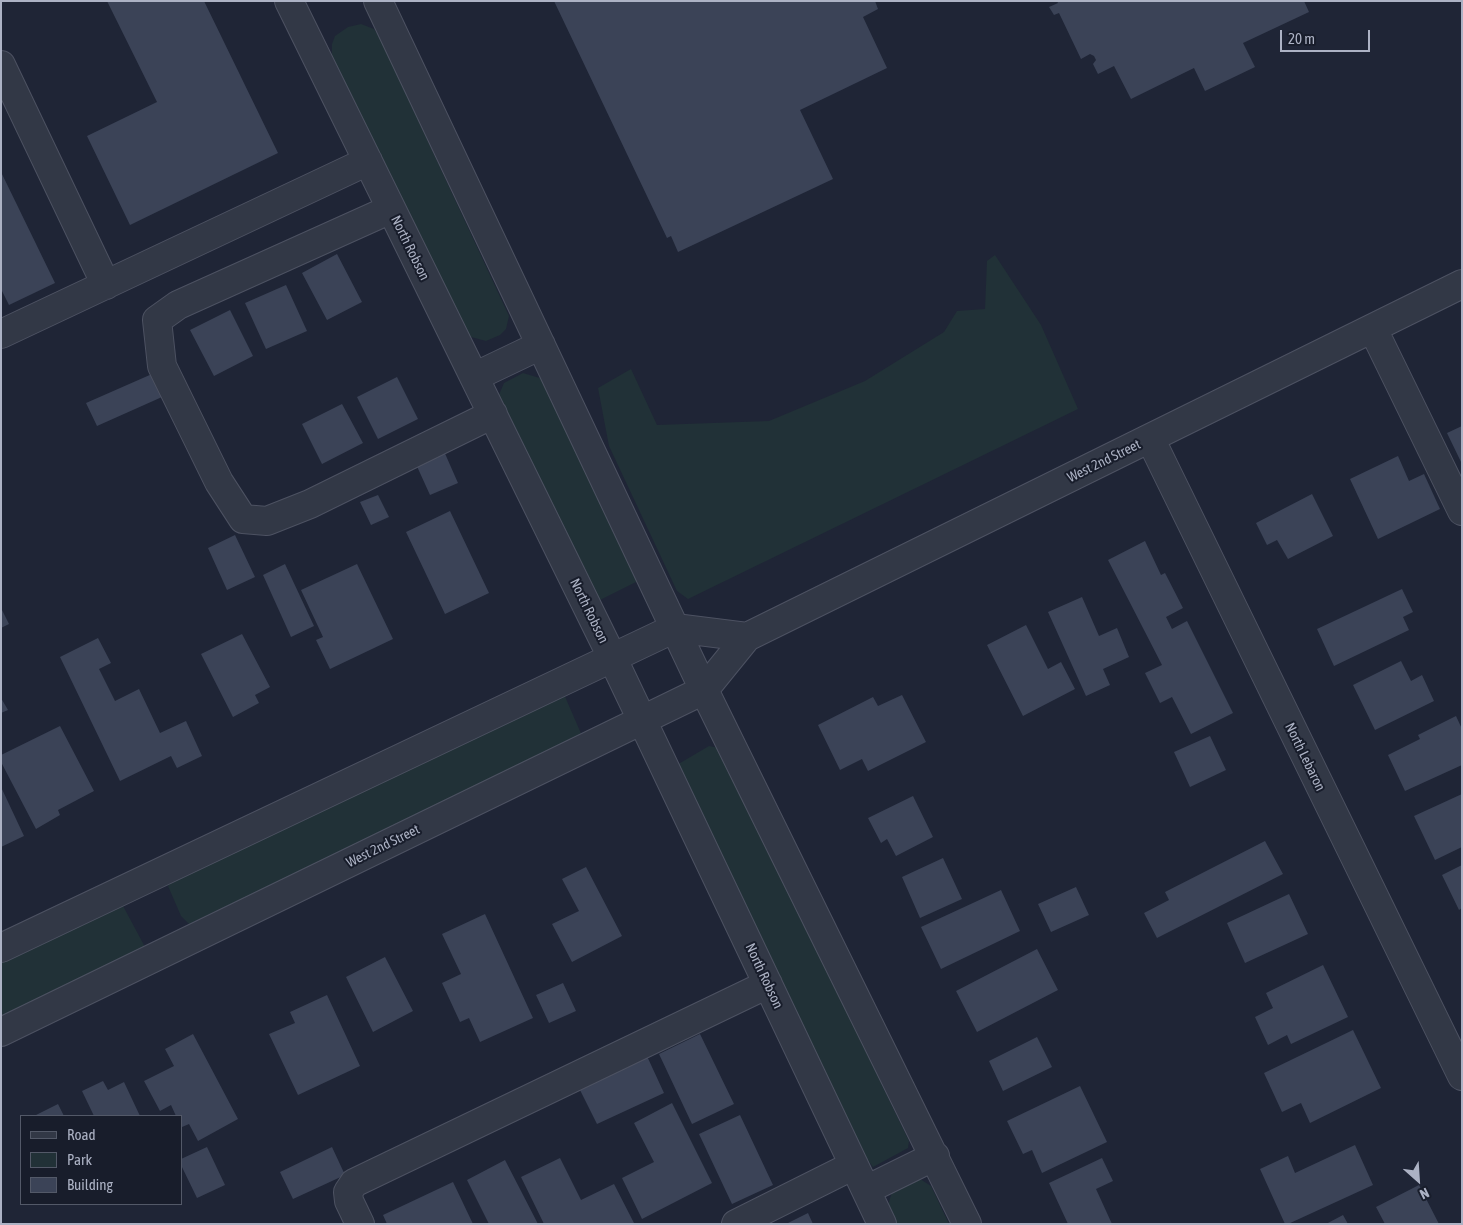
<!DOCTYPE html>
<html>
<head>
<meta charset="utf-8">
<style>
  body { margin:0 }
  #map { position:relative; width:1463px; height:1225px; overflow:hidden; background:#1f2536; font-family:"Asap Condensed",sans-serif }
  canvas { display:block }
  .frame { position:absolute; inset:0; border:2px solid #acb2c4; pointer-events:none }
  .legend { position:absolute; left:20px; top:1115px; width:162px; height:90px; box-sizing:border-box; background:#181d2b; border:1px solid #535968; margin:0; padding:6px 9px; list-style:none; font-size:15px; color:#acb2c4 }
  .legend li { display:flex; align-items:center; gap:10px; height:25px }
  .legend b { width:25px; border:1px solid #535968 }
  .north { position:absolute; left:1393px; top:1155px; width:50px; height:50px; -webkit-text-stroke:4px #181d2b; paint-order:stroke; rotate:154deg; font-size:14px; font-weight:700; line-height:20px; text-align:center; color:#acb2c4 }
  .north::after { content:''; display:block; margin:auto; width:18px; height:22px; background:#acb2c4; clip-path:polygon(50% 0,100% 100%,50% 72%,0 100%) }
  .scale { position:absolute; left:1280px; top:30px; width:90px; height:22px; box-sizing:border-box; border:2px solid #acb2c4; border-top:0; padding-left:6px; font-size:15px; line-height:18px; white-space:nowrap; color:#acb2c4; -webkit-text-stroke:4px #181d2b; paint-order:stroke }
</style>
</head>
<body>
<div id="map">
<canvas width="1463" height="1225"></canvas>
<div class="frame"></div>
<ul class="legend">
<li><b style="height:6px;background:#323846"></b>Road</li>
<li><b style="height:14px;background:#213137"></b>Park</li>
<li><b style="height:14px;background:#3b4357"></b>Building</li>
</ul>
<div class="north">N</div>
<div class="scale">20 m</div>
</div>
<script>
const g = document.querySelector('canvas').getContext('2d');
g.lineJoin = 'round';
function fillPath(path, color) {
  g.fillStyle = color;
  g.fill(path, 'evenodd');
}
function shape(rows) {
  const path = new Path2D();
  for (const r of rows) {
    path.moveTo(r[0], r[1]);
    for (let i = 2; i < r.length; i += 2) path.lineTo(r[i], r[i + 1]);
  }
  return path;
}
function stroke(path, color, width, dash) {
  g.strokeStyle = color;
  g.lineWidth = width;
  g.lineCap = dash ? 'butt' : 'round';
  g.setLineDash(dash || []);
  g.stroke(path);
}
function write(font, color, halo, rows, align = 'center') {
  g.font = font + ' "Asap Condensed",sans-serif';
  g.lineWidth = 4;
  g.setLineDash([]);
  g.textBaseline = 'middle';
  g.strokeStyle = halo;
  g.fillStyle = color;
  for (const [text, x, y, turn = 0] of rows) {
    g.save();
    g.translate(x, y);
    g.rotate((+turn || 0) * Math.PI / 180);
    g.textAlign = isNaN(turn) ? turn : align;
    if (halo) g.strokeText(text, 0, 0);
    g.fillText(text, 0, 0);
    g.restore();
  }
}
const green = shape([
  [361,24,374,29,380,38,509,316,506,329,500,335,486,341,471,337,463,331,332,56,332,44,335,36,348,27],
  [995,255,1041,325,1078,409,688,599,677,591,609,446,598,388,631,369,657,425,769,421,865,381,944,332,957,311,985,309,987,261],
  [523,373,543,379,637,575,636,582,600,600,588,593,498,397,504,383],
  [563,692,583,738,189,924,181,916,168,886,174,879],
  [709,746,719,748,909,1141,908,1148,873,1167,867,1159,675,766],
  [122,904,145,947,1,1017,1,963],
  [920,1179,931,1186,949,1224,897,1224,888,1205,892,1192]
]);
const building = shape([
  [107,1,204,1,278,153,130,225,87,136,157,102],
  [554,1,875,1,878,9,863,17,887,68,800,110,833,179,678,252,671,236,667,238],
  [1057,1,1304,1,1309,12,1243,43,1255,67,1205,91,1194,68,1131,99,1114,66,1098,74,1093,64,1096,60,1094,56,1090,54,1081,59,1059,13,1054,15,1049,7,1058,3],
  [1,172,55,283,9,305,1,289],
  [337,254,362,302,327,320,302,273],
  [286,285,307,331,266,349,245,303],
  [230,310,253,356,214,376,190,330],
  [152,374,162,397,97,426,86,403],
  [397,377,418,419,378,439,357,397],
  [342,404,363,443,322,464,302,424],
  [1462,426,1462,464,1447,433],
  [443,449,458,483,430,495,415,462],
  [1398,456,1409,481,1424,474,1440,509,1378,539,1350,479],
  [1312,494,1333,536,1288,559,1277,540,1267,545,1256,523],
  [378,495,389,517,371,525,360,502],
  [450,511,489,593,445,614,406,532],
  [235,535,255,577,227,590,208,548],
  [1145,541,1161,575,1165,573,1183,608,1166,617,1172,629,1187,621,1233,713,1191,734,1172,697,1160,703,1145,673,1162,665,1108,560],
  [285,564,314,626,291,637,263,575],
  [357,564,393,639,330,669,316,640,323,637,301,590],
  [1402,589,1413,612,1403,617,1409,630,1334,666,1317,629],
  [1082,597,1099,636,1117,628,1129,657,1103,669,1110,685,1086,696,1048,612],
  [1,608,9,624,1,628],
  [1026,625,1048,669,1061,662,1075,689,1023,716,987,645],
  [242,634,270,687,255,695,259,703,233,717,201,654],
  [98,638,111,663,99,669,115,701,139,689,160,733,186,721,202,756,177,768,171,756,120,781,60,657],
  [1401,661,1411,681,1422,675,1434,701,1375,730,1353,685],
  [902,695,926,742,868,771,862,759,840,770,818,725,873,697,878,706],
  [1,698,8,710,1,713],
  [1456,716,1462,729,1462,765,1405,791,1388,755,1420,739,1418,735],
  [60,726,94,791,58,810,60,815,36,829,1,762,1,755],
  [1210,736,1226,770,1190,787,1174,752],
  [1,787,24,836,1,847],
  [1462,794,1462,847,1435,860,1414,816],
  [913,796,933,837,896,856,887,839,881,843,868,818],
  [1265,841,1283,874,1157,938,1144,913,1169,900,1165,892],
  [943,858,962,899,920,918,902,877],
  [1462,865,1462,908,1459,910,1442,875],
  [586,867,622,936,572,962,552,924,579,911,562,879],
  [1076,887,1089,915,1051,932,1038,904],
  [1001,890,1020,931,941,969,921,927],
  [1289,894,1308,934,1245,963,1227,923],
  [485,914,533,1018,480,1042,469,1018,460,1022,442,983,461,974,442,934],
  [1037,949,1058,990,977,1032,956,991],
  [385,957,413,1011,373,1032,346,977],
  [1323,965,1348,1017,1291,1044,1287,1035,1268,1045,1255,1017,1273,1008,1266,993],
  [563,983,576,1011,549,1023,536,995],
  [327,995,360,1066,298,1095,269,1034,295,1023,290,1012],
  [1353,1030,1381,1088,1310,1123,1301,1103,1282,1112,1264,1073],
  [193,1034,238,1119,198,1141,189,1124,182,1127,181,1116,176,1116,171,1105,160,1111,144,1081,174,1066,165,1049],
  [700,1034,734,1104,692,1124,659,1054],
  [1037,1037,1052,1067,1003,1091,989,1061],
  [646,1054,664,1093,597,1124,578,1086],
  [103,1081,108,1090,124,1082,140,1116,94,1116,82,1091],
  [1080,1086,1107,1142,1042,1173,1032,1150,1023,1154,1007,1121],
  [672,1103,712,1183,642,1219,622,1178,654,1162,634,1123],
  [58,1104,64,1116,34,1116],
  [740,1115,773,1185,732,1204,699,1134],
  [1355,1145,1373,1185,1288,1224,1285,1224,1260,1169,1288,1156,1295,1173],
  [207,1147,225,1185,197,1198,181,1165,181,1159],
  [332,1147,345,1175,293,1199,280,1172],
  [560,1158,581,1200,614,1184,634,1223,544,1224,521,1177],
  [1102,1158,1113,1181,1096,1189,1112,1224,1068,1224,1049,1183],
  [505,1160,538,1224,489,1224,467,1180],
  [453,1182,473,1224,387,1224,383,1215],
  [1419,1185,1439,1224,1385,1224,1376,1207],
  [808,1213,813,1224,786,1224],
  [1343,1215,1348,1224,1326,1224]
]);
const minor = shape([
  [289,1,612,657,882,1224],
  [378,1,704,690,967,1224],
  [1,65,106,285],
  [391,209,178,305,157,320,162,366,219,482,243,519,267,521,310,504,493,414],
  [1373,329,1462,511],
  [1,334,368,161],
  [474,377,541,345],
  [1150,438,1462,1076],
  [1,948,675,628,747,637],
  [1,1032,704,690,747,637,1462,284],
  [866,1190,935,1156],
  [360,1224,349,1201,348,1192,354,1183,768,984],
  [736,1224,854,1165]
]);
const streetNames = [
  ["North Robson",410,248,64],
  ["West 2nd Street",1104,461,-26],
  ["North Robson",589,611,64],
  ["North Lebaron",1305,757,64],
  ["West 2nd Street",383,846,-26],
  ["North Robson",764,976,65]
];
fillPath(green, '#213137');
fillPath(building, '#3b4357');
stroke(minor, '#4d5262', 30);
stroke(minor, '#323846', 28);
write('14px', '#acb2c4', '#181d2b', streetNames);
</script>
</body>
</html>
